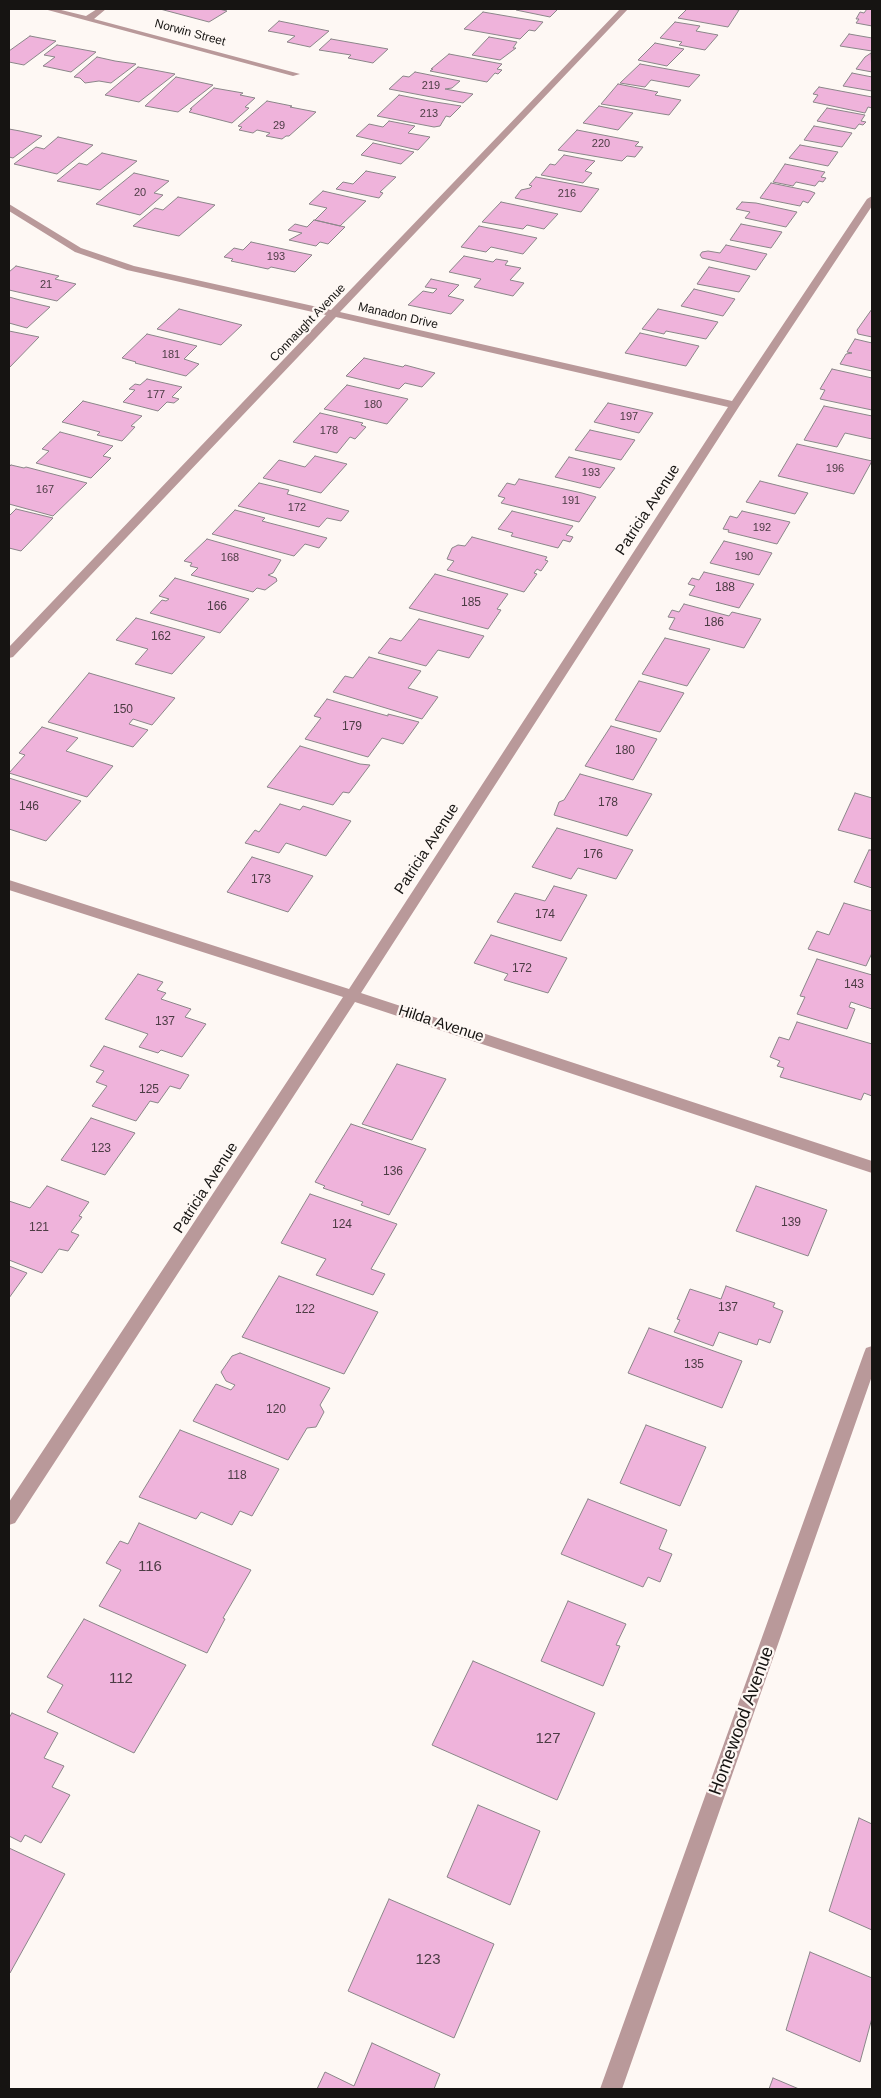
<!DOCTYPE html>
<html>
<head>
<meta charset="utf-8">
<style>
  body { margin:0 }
  #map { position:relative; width:881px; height:2098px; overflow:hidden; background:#fef8f4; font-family:Helvetica,sans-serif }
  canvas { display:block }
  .frame { position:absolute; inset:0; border:10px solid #161412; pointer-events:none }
</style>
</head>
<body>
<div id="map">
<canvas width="881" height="2098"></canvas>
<div class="frame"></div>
</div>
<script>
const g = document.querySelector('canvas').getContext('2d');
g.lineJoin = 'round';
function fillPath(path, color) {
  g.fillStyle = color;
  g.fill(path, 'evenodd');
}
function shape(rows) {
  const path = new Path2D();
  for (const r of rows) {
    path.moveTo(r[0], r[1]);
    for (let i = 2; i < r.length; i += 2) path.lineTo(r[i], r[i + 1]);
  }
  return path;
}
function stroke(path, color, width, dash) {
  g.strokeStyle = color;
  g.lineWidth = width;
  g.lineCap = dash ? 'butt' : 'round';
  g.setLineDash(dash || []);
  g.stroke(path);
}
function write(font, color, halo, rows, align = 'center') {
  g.font = font + ' Helvetica,sans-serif';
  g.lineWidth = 4.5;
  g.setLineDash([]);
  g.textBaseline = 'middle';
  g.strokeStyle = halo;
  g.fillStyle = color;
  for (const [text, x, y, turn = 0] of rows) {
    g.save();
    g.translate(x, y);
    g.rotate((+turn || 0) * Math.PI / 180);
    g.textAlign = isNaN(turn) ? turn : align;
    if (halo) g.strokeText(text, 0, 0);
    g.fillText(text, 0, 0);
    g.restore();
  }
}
const building = shape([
  [160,9,219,9,227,11,209,22,160,9],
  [517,9,558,9,550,17,516,10,517,9],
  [687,9,732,9,739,10,728,27,678,18,687,9],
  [867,9,872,9,872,26,856,23,859,19,856,19,860,12,864,13,867,9],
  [483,12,518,18,543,22,535,31,529,30,520,39,464,29,483,12],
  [279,21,329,31,310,47,287,42,295,36,268,31,279,21],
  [675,22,700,26,696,31,718,35,705,50,679,45,682,42,660,38,675,22],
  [849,34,872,38,872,51,840,46,849,34],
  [30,36,56,41,24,65,9,62,9,51,30,36],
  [489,37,517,42,513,48,516,48,500,60,472,55,489,37],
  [331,39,388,49,373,63,348,58,351,55,319,50,331,39],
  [655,43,684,49,667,66,638,60,655,43],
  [57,45,69,47,96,52,71,72,43,66,55,57,44,55,57,45],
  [871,53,872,72,856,69,865,57,871,53],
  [449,54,502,64,497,69,502,70,498,74,495,73,487,82,430,71,433,69,431,69,449,54],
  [97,57,115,61,136,64,111,83,99,81,85,83,80,78,74,77,97,57],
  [640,64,700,75,689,87,651,80,645,87,620,83,640,64],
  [138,67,175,74,139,102,105,95,138,67],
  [415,72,460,81,452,88,445,89,473,94,463,103,389,89,403,76,409,77,415,72],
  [852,73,872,77,872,91,843,86,852,73],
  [176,77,213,85,178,112,145,106,176,77],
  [618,84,658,92,655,95,681,100,669,115,601,104,618,84],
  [819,87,872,97,872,108,868,107,865,113,813,102,818,95,813,94,819,87],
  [214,88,243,93,240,95,255,98,245,107,249,108,232,123,189,112,192,109,190,109,214,88],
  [399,95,429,101,461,106,450,117,446,116,440,126,434,127,377,116,399,95],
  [267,101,292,106,290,107,316,112,289,136,286,136,282,139,266,136,270,133,257,130,253,133,239,130,242,127,238,126,267,101],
  [599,106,633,113,618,130,583,123,599,106],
  [827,108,865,115,861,121,866,122,863,125,859,124,855,129,817,121,827,108],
  [389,121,415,126,408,133,430,137,418,150,356,136,369,124,383,127,389,121],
  [814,126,852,133,842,147,804,140,814,126],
  [9,129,20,131,42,136,13,158,9,157,9,129],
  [577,130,639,142,635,146,643,147,635,157,627,156,622,161,558,150,577,130],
  [58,137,93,145,57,174,14,164,36,147,44,149,58,137],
  [373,143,414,152,401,164,361,155,373,143],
  [800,145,838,152,828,166,789,158,800,145],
  [102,153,137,161,100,190,57,181,79,163,87,165,102,153],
  [564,155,595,161,585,171,592,173,583,183,541,175,550,164,555,165,564,155],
  [785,164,825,172,821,177,826,178,823,182,819,181,815,186,796,182,793,186,773,182,785,164],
  [366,171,396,177,380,192,383,193,379,198,336,189,343,182,353,184,366,171],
  [134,173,169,181,154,193,163,195,140,215,96,204,134,173],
  [536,177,599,189,581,212,515,198,521,190,530,188,532,186,529,185,536,177],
  [771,183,810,191,815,193,808,203,803,201,800,206,760,198,771,183],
  [323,191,366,201,340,226,315,220,327,208,309,204,323,191],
  [178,197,215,205,179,236,133,226,155,208,163,210,178,197],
  [501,202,558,214,544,229,527,225,523,229,482,222,501,202],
  [742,202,756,203,797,212,786,227,745,218,750,212,736,209,742,202],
  [314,220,345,227,328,244,320,242,316,246,289,240,302,233,288,230,295,224,307,227,314,220],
  [741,224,782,232,771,248,730,240,741,224],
  [479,226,537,238,523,254,491,247,486,252,461,247,479,226],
  [251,242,288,250,312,255,295,272,271,267,268,269,231,261,233,259,224,257,234,248,243,250,251,242],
  [726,245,767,254,756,270,702,258,700,255,702,252,708,251,720,253,726,245],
  [464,256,493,262,496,259,508,261,505,265,521,268,510,280,524,283,513,296,474,287,481,279,449,272,464,256],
  [16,266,59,276,55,279,76,284,57,301,9,290,9,272,16,266],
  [709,267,750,276,739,292,697,284,709,267],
  [431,279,459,285,448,296,464,300,451,314,408,305,423,291,433,293,437,289,425,287,431,279],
  [694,289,735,299,723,316,681,306,694,289],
  [9,297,20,300,50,307,27,328,9,323,9,297],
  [179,309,242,325,221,345,157,329,179,309],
  [658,309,718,322,706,339,666,331,664,334,642,329,658,309],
  [872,309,872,337,858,334,857,330,872,309],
  [9,331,39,337,9,368,9,331],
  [640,333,699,346,686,366,625,353,640,333],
  [147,334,197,346,184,359,199,364,186,376,135,363,136,362,122,358,147,334],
  [855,339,872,343,872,371,840,364,846,354,852,353,847,352,855,339],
  [364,358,403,367,405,365,435,373,422,387,405,383,399,389,346,376,364,358],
  [832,369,872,378,872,410,820,399,825,390,820,389,832,369],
  [147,379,182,387,172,397,179,399,174,403,167,402,158,411,123,402,135,390,129,389,135,384,140,385,147,379],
  [347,385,408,399,387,424,324,409,347,385],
  [83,401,142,416,131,426,135,427,122,441,97,435,100,432,62,422,83,401],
  [608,403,653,413,639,433,594,422,608,403],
  [824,406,872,416,872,439,845,433,837,447,804,440,824,406],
  [320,413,363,423,361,425,366,427,355,439,350,437,337,453,293,442,320,413],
  [590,430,635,440,621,460,575,450,590,430],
  [60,432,113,446,103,456,111,458,91,478,36,463,49,451,42,449,60,432],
  [797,444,872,461,854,494,778,476,797,444],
  [315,456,347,464,321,493,263,478,279,460,305,467,315,456],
  [569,457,615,468,600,488,555,477,569,457],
  [11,465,24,468,26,467,87,483,53,516,9,504,9,467,11,465],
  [519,479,582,493,596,497,579,522,501,503,505,498,498,496,507,483,515,485,519,479],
  [760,481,808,493,795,514,746,502,760,481],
  [259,483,289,490,287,494,349,511,341,521,327,518,319,527,238,506,259,483],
  [16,509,53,518,21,551,9,548,9,516,16,509],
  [235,510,265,518,262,521,327,538,319,548,305,544,294,556,212,534,235,510],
  [512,511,573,526,566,535,573,537,570,542,563,540,558,548,511,536,513,533,498,529,512,511],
  [742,511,790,522,777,544,728,532,729,530,723,529,730,516,737,518,742,511],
  [472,537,547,557,545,560,548,561,541,571,537,569,534,573,537,574,524,592,447,570,454,561,447,559,452,548,458,545,465,546,472,537],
  [207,539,281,560,273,573,268,575,276,578,277,581,265,590,257,588,253,592,191,575,198,568,190,566,192,563,184,561,207,539],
  [724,541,772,553,759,575,710,563,724,541],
  [704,572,754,584,739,608,689,595,695,586,688,584,692,578,699,580,704,572],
  [435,574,508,594,497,609,501,610,488,629,409,608,435,574],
  [175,578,249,599,220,633,150,613,162,600,166,601,169,599,159,596,175,578],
  [684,604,729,616,732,612,761,619,744,648,669,629,675,618,668,617,672,610,679,612,684,604],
  [136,618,205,637,172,674,135,664,148,649,116,640,136,618],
  [419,619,484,636,469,658,438,650,426,666,378,653,390,638,401,641,419,619],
  [665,638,710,649,687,686,642,674,665,638],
  [369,657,421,671,408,688,438,697,422,719,333,692,345,676,353,678,369,657],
  [89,673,175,698,152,725,133,719,129,724,148,730,133,747,48,722,89,673],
  [639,681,684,693,660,732,615,720,639,681],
  [327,699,388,716,388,714,419,722,403,744,382,738,368,757,305,739,321,718,314,716,327,699],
  [611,726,657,739,633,780,585,766,611,726],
  [42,727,78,738,66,751,113,766,87,797,9,773,25,755,19,753,42,727],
  [300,746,360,764,370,765,349,793,343,792,333,805,267,787,300,746],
  [580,774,652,794,627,836,554,815,559,802,564,800,580,774],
  [9,778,81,801,46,841,9,829,9,778],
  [855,793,872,798,872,839,838,830,855,793],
  [280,804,300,810,303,806,351,821,326,856,286,843,279,853,245,843,255,830,259,832,280,804],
  [557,828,633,850,616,879,578,868,571,879,532,867,557,828],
  [869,850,872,850,872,888,854,882,869,850],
  [252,857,313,876,288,912,227,892,252,857],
  [554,886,587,895,561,941,497,922,515,893,545,901,554,886],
  [844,903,872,911,872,953,866,966,808,949,817,931,829,935,844,903],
  [491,935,567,958,548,993,504,980,508,974,474,963,491,935],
  [817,959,872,975,872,1009,851,1002,849,1007,855,1009,847,1029,797,1014,805,997,800,996,817,959],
  [138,974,163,982,157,990,166,993,161,999,191,1009,185,1017,206,1024,182,1057,161,1050,158,1053,139,1047,148,1034,105,1019,138,974],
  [797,1022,872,1044,872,1096,864,1093,861,1100,780,1077,784,1068,777,1066,780,1061,770,1057,779,1037,789,1040,797,1022],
  [104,1046,189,1075,180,1089,170,1086,158,1103,150,1101,136,1121,92,1106,107,1086,96,1082,104,1071,90,1066,104,1046],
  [397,1064,446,1079,412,1140,362,1124,397,1064],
  [91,1118,135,1133,105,1175,61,1160,91,1118],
  [351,1124,426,1149,389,1215,361,1205,363,1202,323,1188,325,1186,315,1182,351,1124],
  [47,1186,89,1202,79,1216,82,1217,71,1232,79,1235,68,1251,59,1249,42,1273,9,1260,9,1201,30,1208,47,1186],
  [756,1186,827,1210,808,1256,736,1231,756,1186],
  [310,1194,397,1224,371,1269,385,1274,373,1295,316,1275,326,1259,281,1243,310,1194],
  [9,1266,27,1273,9,1298,9,1266],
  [279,1276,378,1312,344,1374,242,1337,279,1276],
  [726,1286,775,1303,773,1307,783,1311,770,1343,759,1339,757,1345,719,1332,713,1346,674,1332,680,1320,677,1319,690,1289,721,1299,726,1286],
  [649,1328,742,1361,722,1408,628,1373,649,1328],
  [240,1353,330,1388,320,1405,324,1412,316,1427,307,1428,288,1460,193,1421,216,1384,231,1390,235,1385,226,1381,221,1372,232,1356,240,1353],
  [646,1425,706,1447,680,1506,620,1483,646,1425],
  [180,1430,279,1469,252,1516,240,1511,232,1525,201,1512,196,1519,139,1497,180,1430],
  [588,1499,667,1530,659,1549,672,1554,660,1582,648,1577,643,1587,561,1554,588,1499],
  [139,1523,251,1570,223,1618,225,1619,207,1653,99,1606,121,1570,106,1563,120,1541,128,1544,139,1523],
  [568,1601,626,1624,616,1645,620,1646,603,1686,541,1661,568,1601],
  [84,1619,186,1665,134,1753,47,1712,63,1685,47,1677,84,1619],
  [473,1661,595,1713,557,1800,432,1745,473,1661],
  [12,1713,58,1733,44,1758,64,1766,52,1787,70,1795,41,1843,25,1835,21,1842,9,1836,9,1718,12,1713],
  [478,1805,540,1831,510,1905,447,1877,478,1805],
  [859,1818,872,1824,872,1930,829,1911,859,1818],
  [9,1848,65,1874,10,1973,9,1973,9,1848],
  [389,1899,494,1944,454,2038,348,1991,389,1899],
  [810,1952,872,1978,872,2018,860,2062,786,2030,810,1952],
  [372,2043,440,2074,434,2089,317,2089,325,2072,354,2086,372,2043],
  [773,2078,799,2089,769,2089,773,2078]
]);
const minor = shape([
  [44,9,57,9,86,16,97,9,106,9,94,19,300,74,293,76,44,9],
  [620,9,628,9,340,312,732,401,867,199,872,196,872,206,740,405,361,993,872,1161,872,1173,355,1002,15,1523,9,1525,9,1502,343,997,9,890,9,880,349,989,728,407,336,317,13,657,9,658,9,647,326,315,127,270,75,252,9,211,9,204,81,248,134,266,331,310,620,9],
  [872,1346,872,1376,622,2089,600,2089,864,1353,866,1348,872,1346]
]);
const farNumbernames = [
  ["219",431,86],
  ["213",429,114],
  ["29",279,126],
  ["220",601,144],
  ["20",140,193],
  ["216",567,194],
  ["193",276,257],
  ["21",46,285],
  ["181",171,355],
  ["177",156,395],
  ["180",373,405],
  ["197",629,417],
  ["178",329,431],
  ["196",835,469],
  ["193",591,473],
  ["167",45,490],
  ["191",571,501],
  ["172",297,508],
  ["192",762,528],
  ["190",744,557],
  ["168",230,558]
];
const farStreetnames = [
  ["Norwin Street",190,33,15],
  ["Manadon Drive",398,316,13],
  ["Connaught Avenue",308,323,-46]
];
const numberNames = [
  ["188",725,588],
  ["185",471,603],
  ["166",217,607],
  ["186",714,623],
  ["162",161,637],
  ["150",123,710],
  ["179",352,727],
  ["180",625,751],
  ["178",608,803],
  ["146",29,807],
  ["176",593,855],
  ["173",261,880],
  ["174",545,915],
  ["172",522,969],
  ["143",854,985],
  ["137",165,1022],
  ["125",149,1090],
  ["123",101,1149],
  ["136",393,1172],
  ["139",791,1223],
  ["124",342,1225],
  ["121",39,1228],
  ["137",728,1308],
  ["122",305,1310],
  ["135",694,1365],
  ["120",276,1410],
  ["118",237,1476]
];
const streetNames = [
  ["Patricia Avenue",648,510,-57],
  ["Patricia Avenue",427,849,-57],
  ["Hilda Avenue",441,1024,18],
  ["Patricia Avenue",206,1188,-57]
];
const nearNumbernames = [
  ["116",150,1567],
  ["112",121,1679],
  ["127",548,1739],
  ["123",428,1960]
];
const nearStreetnames = [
  ["Homewood Avenue",742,1721,-70]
];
fillPath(building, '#efb3db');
stroke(building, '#8b8689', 1);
fillPath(minor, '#b9999a');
write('11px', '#4c3c44', null, farNumbernames);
write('12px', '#161412', '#fef8f4', farStreetnames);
write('12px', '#4c3c44', null, numberNames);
write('15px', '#161412', '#fef8f4', streetNames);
write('15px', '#4c3c44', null, nearNumbernames);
write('18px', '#161412', '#fef8f4', nearStreetnames);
</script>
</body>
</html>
